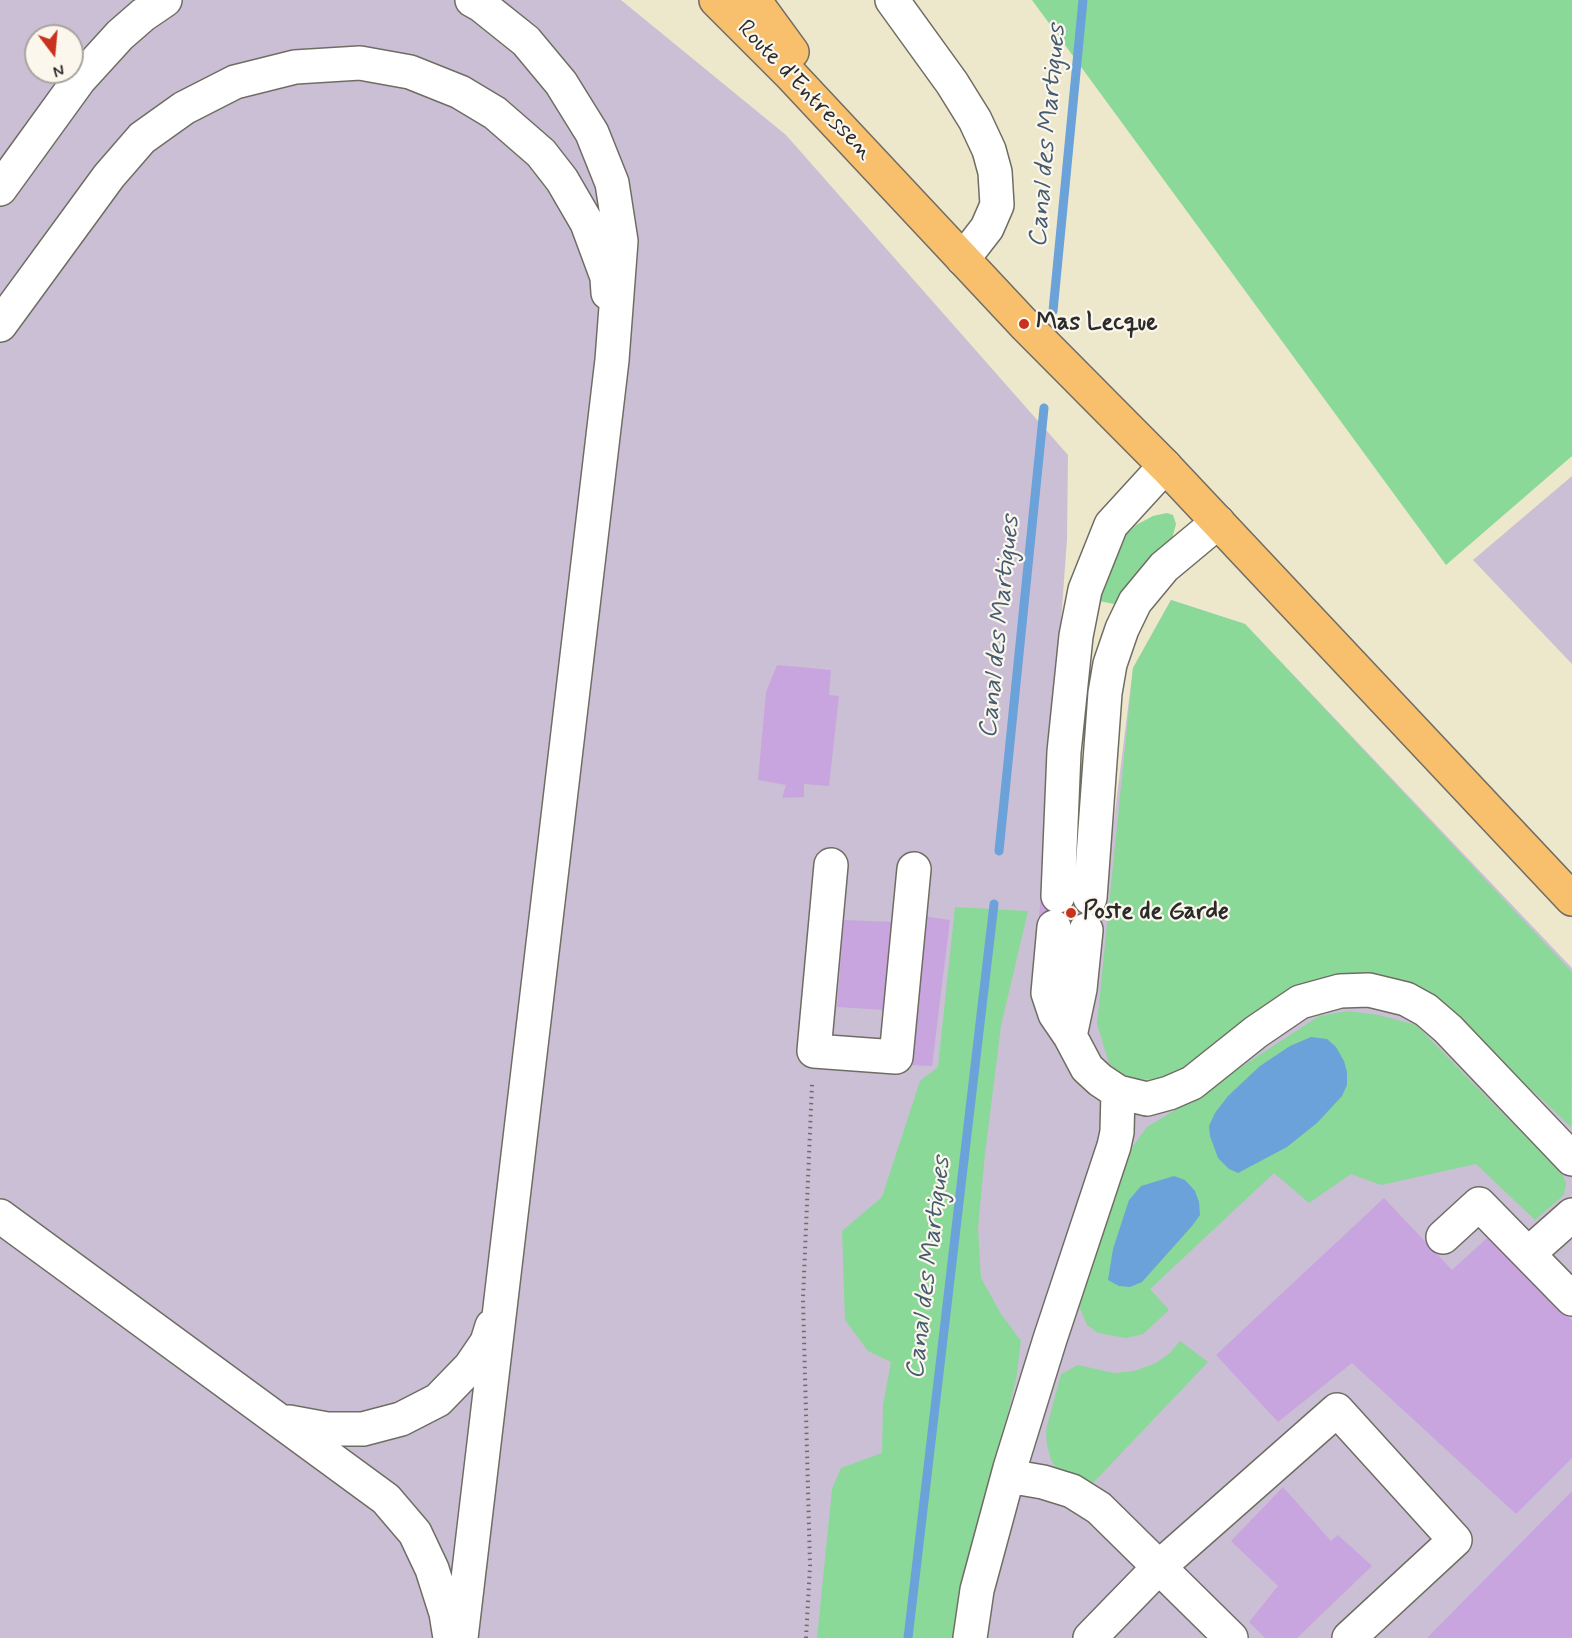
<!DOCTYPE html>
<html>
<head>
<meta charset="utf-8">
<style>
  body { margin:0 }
  #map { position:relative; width:1572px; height:1638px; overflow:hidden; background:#ede7cb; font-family:Mynerve,sans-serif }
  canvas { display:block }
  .north { position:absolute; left:24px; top:24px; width:60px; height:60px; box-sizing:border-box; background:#fbf7ec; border:2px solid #a8a59f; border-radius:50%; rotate:164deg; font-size:16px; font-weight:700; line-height:24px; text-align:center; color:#2b2b2b }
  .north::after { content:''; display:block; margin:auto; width:21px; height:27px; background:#c8321e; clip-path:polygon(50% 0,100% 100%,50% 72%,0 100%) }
</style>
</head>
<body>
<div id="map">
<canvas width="1572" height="1638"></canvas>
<div class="north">N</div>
</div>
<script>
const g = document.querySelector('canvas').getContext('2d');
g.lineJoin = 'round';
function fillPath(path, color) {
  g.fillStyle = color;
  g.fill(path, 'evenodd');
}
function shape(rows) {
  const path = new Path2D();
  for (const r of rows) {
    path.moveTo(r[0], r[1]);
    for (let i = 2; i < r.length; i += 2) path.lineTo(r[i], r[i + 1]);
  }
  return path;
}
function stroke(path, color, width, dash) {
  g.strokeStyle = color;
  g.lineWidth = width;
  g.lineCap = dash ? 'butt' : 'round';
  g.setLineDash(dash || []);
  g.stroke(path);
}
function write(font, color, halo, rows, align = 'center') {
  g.font = font + ' Mynerve,sans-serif';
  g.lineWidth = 4.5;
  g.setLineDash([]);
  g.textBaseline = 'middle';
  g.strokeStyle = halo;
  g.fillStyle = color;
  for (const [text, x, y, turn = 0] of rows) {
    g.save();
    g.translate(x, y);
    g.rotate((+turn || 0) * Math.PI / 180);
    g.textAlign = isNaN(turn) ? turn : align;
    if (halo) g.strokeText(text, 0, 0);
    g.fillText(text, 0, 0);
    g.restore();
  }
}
const industrial = shape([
  [0,0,621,0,786,135,1068,455,1067,539,1041,895,1104,899,1133,668,1171,600,1245,624,1572,968,1572,1638,0,1638],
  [36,36,72,36,72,72,36,72],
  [1572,476,1572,664,1473,560]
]);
const green = shape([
  [1032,0,1572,0,1572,456,1446,565],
  [1167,513,1173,515,1176,524,1172,539,1119,605,1099,601,1119,541,1136,525,1153,516],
  [1171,600,1245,624,1572,972,1571,1127,1443,1006,1381,977,1213,1051,1173,1075,1155,1079,1136,1079,1121,1074,1109,1063,1097,1024,1133,668],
  [955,907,1028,911,1001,1026,985,1154,978,1228,981,1278,1001,1314,1021,1341,1016,1380,960,1604,956,1638,817,1638,832,1489,841,1468,882,1453,883,1405,891,1362,868,1351,845,1320,842,1231,882,1197,920,1081,938,1067],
  [1348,1011,1379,1015,1416,1025,1562,1174,1566,1183,1564,1195,1535,1220,1476,1164,1381,1185,1351,1174,1309,1203,1274,1173,1150,1289,1169,1310,1143,1334,1126,1338,1098,1333,1087,1325,1079,1306,1133,1146,1147,1127,1180,1107,1319,1016],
  [1180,1341,1208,1362,1092,1484,1070,1477,1057,1469,1051,1460,1047,1445,1046,1430,1061,1374,1078,1365,1114,1373,1134,1371,1156,1363,1170,1353]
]);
const water = shape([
  [1311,1037,1327,1039,1336,1047,1344,1061,1347,1072,1347,1085,1342,1096,1317,1123,1287,1147,1238,1173,1229,1169,1218,1158,1210,1136,1209,1126,1215,1113,1228,1096,1260,1066,1290,1046],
  [1174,1176,1185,1180,1195,1191,1199,1202,1200,1215,1192,1226,1142,1282,1130,1287,1119,1286,1108,1280,1113,1249,1129,1200,1141,1186]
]);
const stream = shape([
  [1053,311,1083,0],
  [999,851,1044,408],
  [908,1638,994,904]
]);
const building = shape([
  [777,665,831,670,829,695,839,696,829,786,804,784,804,797,782,798,786,785,758,780,766,692],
  [1041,895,1104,899,1102,930,1038,926],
  [923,916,950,920,932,1066,906,1065],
  [844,920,893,922,885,1010,837,1007],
  [1384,1198,1452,1270,1487,1238,1572,1320,1572,1458,1516,1514,1352,1363,1278,1422,1216,1355],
  [1283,1487,1331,1541,1338,1535,1372,1566,1297,1638,1265,1638,1249,1622,1278,1586,1231,1541],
  [1572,1491,1572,1638,1427,1638]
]);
const path = shape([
  [806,1638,810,1566,803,1299,812,1084]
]);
const minor = shape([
  [892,0,952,83,975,120,989,150,995,172,997,205,987,228,963,259],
  [0,189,79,80,120,35,143,15,165,0],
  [0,325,109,176,142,138,184,108,235,82,295,67,360,63,410,72,460,92,495,113,541,153,562,180,587,223,607,277,608,293],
  [831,865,814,1051,896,1057,914,869],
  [1058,896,1064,752,1076,636,1085,590,1111,525,1165,466],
  [1090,898,1105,693,1110,664,1122,629,1135,602,1164,567,1218,522],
  [1054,927,1048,993,1055,1014,1070,1036,1080,989,1086,930],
  [1070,1036,1087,1068,1100,1080,1118,1092,1147,1099,1169,1093,1192,1083,1256,1032,1300,1002,1340,991,1369,990,1406,999,1426,1010,1448,1029,1572,1159],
  [0,1216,386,1499,415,1533,432,1569,446,1613,450,1638],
  [1443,1237,1479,1204,1572,1299],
  [1528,1254,1572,1215],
  [289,1422,327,1429,363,1429,401,1419,438,1400,470,1367,487,1342,492,1326],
  [1008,1476,1043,1482,1072,1491,1099,1508,1231,1638],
  [461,1638,612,360,621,241,612,183,592,133,561,83,526,41,481,5,472,0],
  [970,1638,977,1590,1010,1468,1050,1339,1114,1146,1117,1132,1118,1092],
  [1090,1638,1159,1567,1337,1410,1455,1540,1349,1638]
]);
const major = shape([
  [716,0,789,73,1024,324,1165,466,1572,899],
  [754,0,792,52]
]);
const markers = [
  [1024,324,6,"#c8321e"],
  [1071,913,6,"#c8321e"]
];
const streetNames = [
  ["Route d'Entressen",804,91,46]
];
const poiNames = [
  ["Mas Lecque",1036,324],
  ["Poste de Garde",1083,913]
];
const waterNames = [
  ["Canal des Martigues",1049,136,-85],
  ["Canal des Martigues",1001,627,-84],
  ["Canal des Martigues",930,1268,-83]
];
fillPath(industrial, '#cbbfd5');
fillPath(green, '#8ad998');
fillPath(water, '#6ba2d9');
stroke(stream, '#6ba2d9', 9);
fillPath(building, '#c9a5df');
stroke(minor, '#6f6d63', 36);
stroke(major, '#6f6d63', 36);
stroke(path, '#6f6d63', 4, [1.5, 4.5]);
stroke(minor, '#fff', 33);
stroke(major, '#f8bf6c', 33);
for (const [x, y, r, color] of markers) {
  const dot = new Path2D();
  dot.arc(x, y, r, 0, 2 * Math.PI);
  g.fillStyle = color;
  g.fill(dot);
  stroke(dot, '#fbf7ec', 2);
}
write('24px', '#2b2b2b', '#fbf7ec', streetNames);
write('bold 24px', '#2b2b2b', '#fbf7ec', poiNames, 'left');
write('italic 26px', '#455b71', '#fbf7ec', waterNames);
</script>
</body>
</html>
